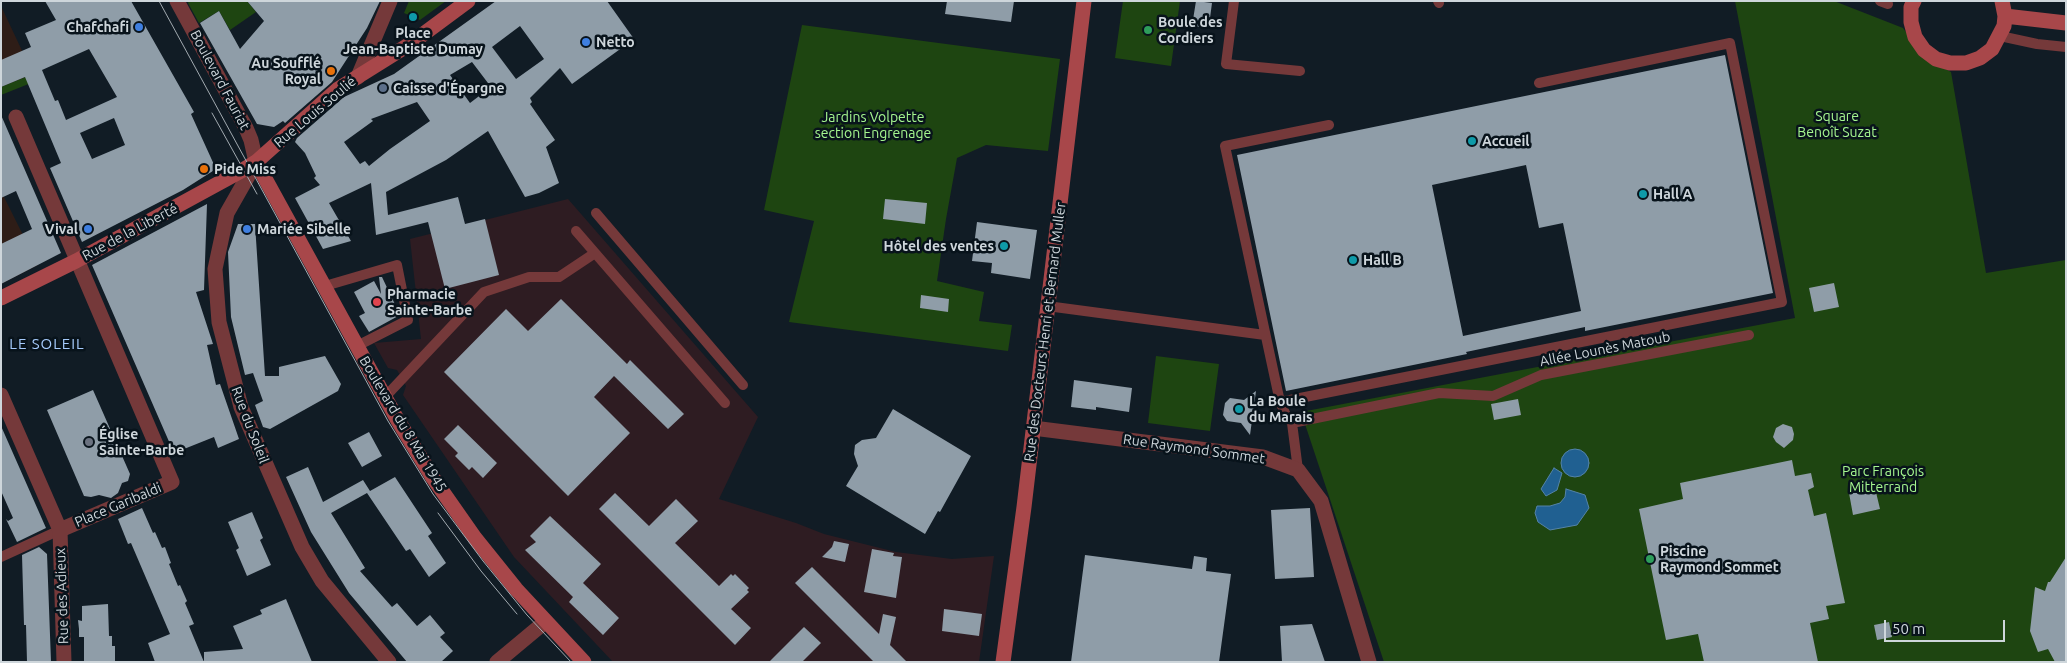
<!DOCTYPE html>
<html>
<head>
<meta charset="utf-8">
<style>
  body { margin:0 }
  #map { position:relative; width:2067px; height:663px; overflow:hidden; background:#111c25; font-family:Ubuntu,sans-serif }
  canvas { display:block }
  .frame { position:absolute; inset:0; border:2px solid #ced6db; pointer-events:none }
  .scale { position:absolute; left:1884px; top:620px; width:121px; height:22px; box-sizing:border-box; border:2px solid #ced6db; border-top:0; padding-left:6px; font-size:15px; line-height:18px; white-space:nowrap; color:#ced6db; -webkit-text-stroke:4px #08131b; paint-order:stroke }
</style>
</head>
<body>
<div id="map">
<canvas width="2067" height="663"></canvas>
<div class="frame"></div>
<div class="scale">50 m</div>
</div>
<script>
const g = document.querySelector('canvas').getContext('2d');
g.lineJoin = 'round';
function fillPath(path, color) {
  g.fillStyle = color;
  g.fill(path, 'evenodd');
}
function shape(rows) {
  const path = new Path2D();
  for (const r of rows) {
    if (r.length === 3) {
      path.moveTo(r[0] + r[2], r[1]);
      path.arc(r[0], r[1], r[2], 0, 2 * Math.PI);
      continue;
    }
    path.moveTo(r[0], r[1]);
    for (let i = 2; i < r.length; i += 2) path.lineTo(r[i], r[i + 1]);
  }
  return path;
}
function stroke(path, color, width, dash) {
  g.strokeStyle = color;
  g.lineWidth = width;
  g.lineCap = dash ? 'butt' : 'round';
  g.setLineDash(dash || []);
  g.stroke(path);
}
function write(font, color, halo, rows, align = 'center') {
  g.font = font + ' Ubuntu,sans-serif';
  g.lineWidth = 5;
  g.setLineDash([]);
  g.textBaseline = 'middle';
  g.strokeStyle = halo;
  g.fillStyle = color;
  for (const [text, x, y, turn = 0] of rows) {
    g.save();
    g.translate(x, y);
    g.rotate((+turn || 0) * Math.PI / 180);
    g.textAlign = isNaN(turn) ? turn : align;
    if (halo) g.strokeText(text, 0, 0);
    g.fillText(text, 0, 0);
    g.restore();
  }
}
const commercial = shape([
  [568,199,758,417,719,499,796,523,824,534,896,552,952,559,994,556,979,662,613,662,514,557,403,395,406,386,397,370,388,368,374,343,421,339,410,239]
]);
const education = shape([
  [1,6,33,74,1,87],
  [1,191,38,265,1,284]
]);
const green = shape([
  [189,1,247,1,256,12,230,30,219,11,199,23,188,3],
  [409,1,446,1,420,20,404,13],
  [1123,1,1180,1,1171,66,1115,58],
  [1735,1,1834,1,1903,28,1926,59,1951,72,1986,273,2066,260,2066,662,1384,662,1301,412,1795,318],
  [802,25,1060,59,1048,151,986,145,957,158,946,219,937,281,984,292,979,321,1012,325,1008,351,789,322,814,221,764,210],
  [33,74,36,81,1,95,1,87],
  [1156,356,1219,364,1210,431,1148,423]
]);
const water = shape([
  [1575,463,14],
  [1554,468,1562,473,1557,490,1546,496,1541,489,1554,468],
  [1566,489,1585,495,1589,508,1577,525,1550,530,1538,522,1535,513,1537,506,1550,506,1560,503,1565,497,1566,489]
]);
const building = shape([
  [45,1,131,1,194,112,191,114,216,169,183,190,82,242,50,168,61,163,25,77,1,87,1,60,31,47,25,33,56,20],
  [89,49,117,97,66,120,58,100,55,101,42,70],
  [114,118,125,145,92,159,80,133],
  [247,1,380,1,367,28,332,82,285,123,283,121,274,127,257,124,200,23,219,11,240,49,264,21],
  [496,1,607,1,634,39,572,84,560,68,530,98,532,102,530,104,555,140,546,147,559,183,539,193,525,197,488,131,446,160,386,192,388,215,458,197,465,224,485,219,499,275,445,289,428,222,376,235,371,183,329,203,351,241,323,249,295,198,320,185,314,178,316,176,305,153,295,142,297,138,344,97,394,74],
  [520,26,544,59,516,79,492,47],
  [472,62,491,87,470,103,450,75],
  [417,102,430,121,390,149,369,166,365,161,360,164,344,142,373,121,371,119],
  [947,1,1014,1,1011,22,945,14],
  [1196,1,1212,3,1210,18,1207,18,1206,28,1192,26],
  [1725,55,1773,293,1585,331,1585,327,1466,352,1467,354,1286,391,1237,155],
  [1526,165,1539,228,1563,223,1581,311,1463,336,1432,185],
  [1,115,61,253,1,284,1,244,32,229,16,191,1,198],
  [885,199,927,203,925,224,883,219],
  [207,204,204,290,196,292,213,344,207,345,216,385,220,384,239,439,218,448,214,437,174,453,92,265],
  [977,222,1037,230,1030,279,991,273,992,263,972,261],
  [238,224,255,224,265,376,279,376,279,367,325,356,341,384,338,391,270,429,263,427,255,405,263,401,253,373,245,375,231,317,228,252],
  [379,277,382,277,400,315,369,332,359,316,365,313,354,292,374,281,381,294],
  [1834,283,1839,307,1814,312,1809,288],
  [921,295,949,299,948,312,920,308],
  [561,299,627,364,630,360,684,414,668,429,614,376,594,397,630,433,568,496,444,372,506,309,528,331],
  [1074,380,1132,388,1129,412,1096,407,1096,410,1071,407],
  [93,390,130,474,128,481,122,483,118,493,111,498,99,495,91,497,84,496,47,410],
  [1256,391,1250,435,1241,423,1227,421,1223,415,1225,403,1230,398,1244,400],
  [1518,399,1521,415,1494,420,1491,404],
  [893,409,971,456,940,512,938,511,925,534,846,486,858,466,854,454,855,445,862,440,876,438],
  [1783,424,1792,427,1794,434,1793,440,1784,448,1776,442,1773,437,1776,428],
  [458,425,497,463,483,478,472,467,469,470,455,456,458,453,444,439],
  [1,426,46,528,17,542,6,519,8,521,13,518,1,491],
  [369,432,382,456,362,467,348,443],
  [1792,460,1795,476,1811,473,1814,487,1808,490,1814,516,1826,513,1845,603,1826,606,1829,619,1810,623,1818,662,1704,662,1698,634,1666,640,1639,509,1683,499,1680,483],
  [308,467,323,502,363,480,370,491,395,477,432,533,428,536,446,563,429,577,410,549,406,551,367,493,331,513,365,568,360,571,392,607,397,603,417,626,430,615,445,633,440,637,453,651,441,662,407,662,349,593,311,532,286,477],
  [1875,488,1880,509,1853,515,1849,493],
  [615,493,649,526,676,499,698,521,675,543,719,586,731,574,733,576,735,574,749,588,747,590,749,592,731,609,751,628,735,645,599,509],
  [142,508,153,533,155,532,162,548,165,547,171,563,169,564,178,586,180,585,187,601,185,603,194,624,189,626,204,662,204,652,243,649,233,626,262,614,260,610,286,599,312,662,155,662,148,643,170,634,131,543,128,544,118,519],
  [1310,508,1314,577,1275,579,1271,510],
  [252,512,263,538,260,540,271,565,247,576,236,550,239,548,228,522],
  [550,516,601,564,583,583,619,618,603,635,569,602,573,597,525,550,536,542,530,536],
  [834,541,849,544,845,562,822,557,832,547],
  [39,547,47,554,51,662,27,662,26,625,24,625,22,555],
  [872,549,894,553,893,556,902,557,896,598,864,592],
  [1085,555,1192,569,1194,556,1207,558,1206,571,1231,574,1219,662,1071,662],
  [2066,557,2066,662,2055,662,2048,649,2038,652,2030,631,2035,587,2045,591,2048,582,2050,582],
  [812,567,879,634,883,614,896,617,890,645,907,662,874,662,795,583],
  [108,604,109,636,112,636,112,646,115,646,115,662,84,662,84,637,79,637,79,629,78,620,82,621,82,606],
  [944,609,982,614,979,636,942,631],
  [1889,622,1892,637,1877,640,1874,625],
  [1312,624,1325,662,1282,662,1280,626],
  [804,627,821,643,802,662,769,662]
]);
const service = shape([
  [1234,1,1226,64,1300,71],
  [1438,1,1439,3],
  [1880,1,1888,4],
  [2000,36,2037,44,2066,47],
  [596,213,743,385],
  [576,231,725,403],
  [325,286,397,265,408,320,357,346],
  [1047,306,1265,335],
  [385,397,484,292,529,277,559,277,595,253],
  [1280,402,1782,302,1730,43,1539,83],
  [1292,423,1439,393,1493,396,1541,375,1749,335],
  [1298,470,1292,423,1286,415,1280,402,1225,146,1329,125],
  [1,557,60,530]
]);
const minor = shape([
  [177,1,246,128,251,140,256,162,227,213,215,269,219,322,241,407,302,547,322,581,389,662],
  [358,77,390,1],
  [1,395,60,530,172,482,16,117],
  [1033,428,1263,457,1298,470,1321,501,1369,662],
  [60,530,64,662],
  [497,662,545,622]
]);
const secondary = shape([
  [1914,1,1911,7,1911,22,1915,37,1924,50,1936,59,1950,63,1966,63,1980,58,1992,49,2004,26,2005,16,2002,1],
  [2005,16,2066,23],
  [256,162,397,419,433,478,475,538,516,589,584,662],
  [1,298,76,261,243,170,256,162,338,89,410,44,468,1],
  [1003,662,1024,507,1084,1]
]);
const tram = shape([
  [159,1,388,421,433,494,483,561,527,615,571,662],
  [212,113,257,194],
  [438,513,481,571,517,614]
]);
const markers = [
  [413,17,5,"#0f9aa8"],
  [139,27,5,"#3f7fe0"],
  [1148,30,5,"#2e9e5b"],
  [586,42,5,"#3f7fe0"],
  [331,71,5,"#e8710a"],
  [383,88,5,"#5c6f8a"],
  [1472,141,5,"#0f9aa8"],
  [204,169,5,"#e8710a"],
  [1643,194,5,"#0f9aa8"],
  [88,229,5,"#3f7fe0"],
  [247,229,5,"#3f7fe0"],
  [1004,246,5,"#0f9aa8"],
  [1353,260,5,"#0f9aa8"],
  [377,302,5,"#e0444e"],
  [1239,409,5,"#0f9aa8"],
  [89,442,5,"#6b7280"],
  [1650,559,5,"#2e9e5b"]
];
const poiNames = [
  ["Boule des",1158,22],
  ["Cordiers",1158,38],
  ["Chafchafi",129,27,"right"],
  ["Place",413,33,"center"],
  ["Jean-Baptiste Dumay",413,49,"center"],
  ["Netto",596,42],
  ["Au Soufflé",321,63,"right"],
  ["Royal",321,79,"right"],
  ["Caisse d'Épargne",393,88],
  ["Accueil",1482,141],
  ["Pide Miss",214,169],
  ["Hall A",1653,194],
  ["Vival",78,229,"right"],
  ["Mariée Sibelle",257,229],
  ["Hôtel des ventes",994,246,"right"],
  ["Hall B",1363,260],
  ["Pharmacie",387,294],
  ["Sainte-Barbe",387,310],
  ["La Boule",1249,401],
  ["du Marais",1249,417],
  ["Église",99,434],
  ["Sainte-Barbe",99,450],
  ["Piscine",1660,551],
  ["Raymond Sommet",1660,567]
];
const streetNames = [
  ["Boulevard Fauriat",220,80,62],
  ["Rue Louis Soulié",315,112,-40],
  ["Rue de la Liberté",130,232,-28],
  ["Rue des Docteurs Henri et Bernard Muller",1045,332,-83],
  ["Allée Lounès Matoub",1605,349,-11],
  ["Boulevard du 8 Mai 1945",403,424,59],
  ["Rue du Soleil",250,425,69],
  ["Rue Raymond Sommet",1194,449,8],
  ["Place Garibaldi",118,505,-23],
  ["Rue des Adieux",62,596,-92]
];
const parkNames = [
  ["Square",1837,116],
  ["Benoît Suzat",1837,132],
  ["Jardins Volpette",873,117],
  ["section Engrenage",873,133],
  ["Parc François",1883,471],
  ["Mitterrand",1883,487]
];
const neighbourhoodNames = [
  ["LE SOLEIL",47,344]
];
fillPath(commercial, '#2e1c22');
fillPath(education, '#2e1d17');
fillPath(green, '#1e4511');
fillPath(water, '#206091');
stroke(water, '#5483a7', 1);
fillPath(building, '#8f9da8');
stroke(service, '#75393a', 10);
stroke(minor, '#75393a', 15);
stroke(secondary, '#a8474a', 15);
stroke(tram, '#a3abb1', 1);
for (const [x, y, r, color] of markers) {
  const dot = new Path2D();
  dot.arc(x, y, r, 0, 2 * Math.PI);
  g.fillStyle = color;
  g.fill(dot);
  stroke(dot, '#08131b', 2);
}
write('bold 14px', '#ced6db', '#08131b', poiNames, 'left');
write('14px', '#ced6db', '#08131b', streetNames);
write('14px', '#a5f68f', '#08131b', parkNames);
g.letterSpacing = '1px';
write('15px', '#a6cbfc', '#08131b', neighbourhoodNames);
g.letterSpacing = '0px';
</script>
</body>
</html>
